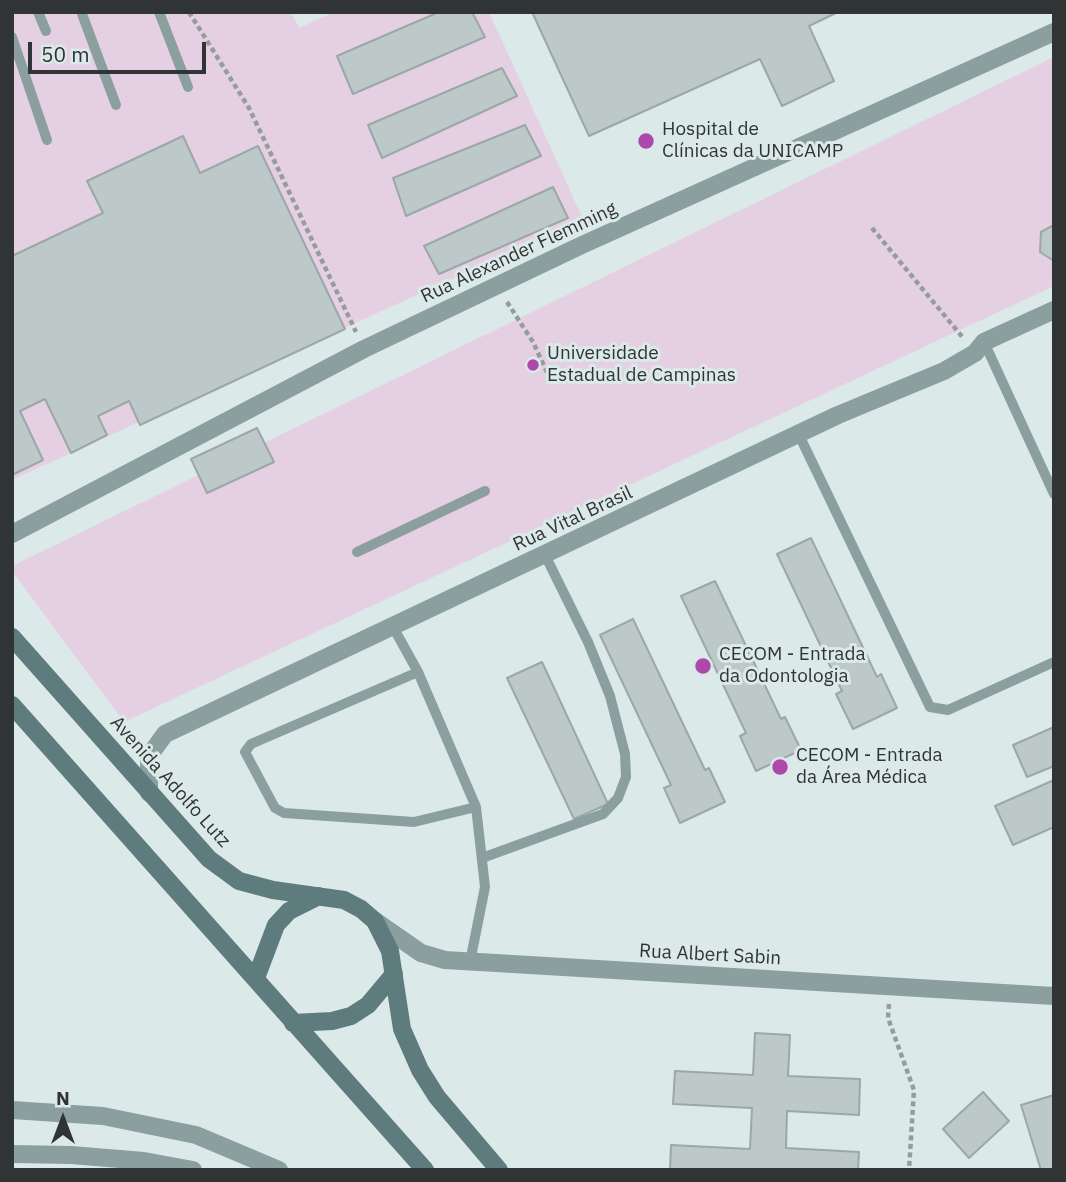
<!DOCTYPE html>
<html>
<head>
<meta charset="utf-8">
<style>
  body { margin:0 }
  #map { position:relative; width:1066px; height:1182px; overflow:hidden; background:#dce9e9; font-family:"IBM Plex Sans",sans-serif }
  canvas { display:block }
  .frame { position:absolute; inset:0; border:14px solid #303434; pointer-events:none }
  .north { position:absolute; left:28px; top:1084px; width:70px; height:70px; -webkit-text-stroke:5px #dce9e9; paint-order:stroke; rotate:0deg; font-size:19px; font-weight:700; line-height:28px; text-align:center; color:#303434 }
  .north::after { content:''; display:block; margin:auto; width:24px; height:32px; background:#303434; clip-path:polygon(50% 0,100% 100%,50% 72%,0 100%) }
  .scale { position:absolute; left:28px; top:42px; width:178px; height:32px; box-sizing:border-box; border:4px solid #303434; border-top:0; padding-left:9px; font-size:21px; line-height:24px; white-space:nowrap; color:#303434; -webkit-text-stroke:5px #dce9e9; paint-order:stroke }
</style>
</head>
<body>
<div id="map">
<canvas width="1066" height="1182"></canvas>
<div class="frame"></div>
<div class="north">N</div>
<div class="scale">50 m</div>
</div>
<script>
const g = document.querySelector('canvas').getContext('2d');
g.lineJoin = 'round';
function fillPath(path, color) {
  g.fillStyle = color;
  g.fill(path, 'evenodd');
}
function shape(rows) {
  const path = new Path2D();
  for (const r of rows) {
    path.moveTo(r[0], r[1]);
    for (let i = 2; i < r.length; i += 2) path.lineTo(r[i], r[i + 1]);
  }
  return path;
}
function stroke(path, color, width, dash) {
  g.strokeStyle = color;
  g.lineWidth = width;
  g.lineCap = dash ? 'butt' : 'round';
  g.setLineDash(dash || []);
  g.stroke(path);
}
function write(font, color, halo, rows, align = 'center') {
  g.font = font + ' "IBM Plex Sans",sans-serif';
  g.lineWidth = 6;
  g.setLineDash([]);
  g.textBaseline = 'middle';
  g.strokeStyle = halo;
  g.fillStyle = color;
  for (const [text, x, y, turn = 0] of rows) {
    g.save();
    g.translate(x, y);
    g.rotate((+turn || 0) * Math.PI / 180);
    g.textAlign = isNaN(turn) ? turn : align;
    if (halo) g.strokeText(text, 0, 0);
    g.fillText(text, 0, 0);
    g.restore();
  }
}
const green = shape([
  [12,12,291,12,299,28,334,12,489,12,583,219,12,480],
  [1054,57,1054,286,124,722,12,571,12,566]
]);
const building = shape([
  [439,12,472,12,485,37,353,94,337,56,439,12],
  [532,12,838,12,809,26,834,81,782,106,760,59,589,136,532,12],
  [502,68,517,96,382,158,368,125,502,68],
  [525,125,541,156,406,216,393,178,525,125],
  [183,136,200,173,258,146,345,329,140,425,129,401,98,416,107,435,71,453,45,399,20,411,43,460,12,475,12,256,103,213,87,181,183,136],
  [553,187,568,218,439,274,424,246,553,187],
  [1054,225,1054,261,1040,252,1041,232,1054,225],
  [257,428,274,462,207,493,191,459,257,428],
  [811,538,877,677,881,674,897,708,853,729,836,694,842,691,777,554,811,538],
  [715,581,781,719,785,717,801,750,756,771,740,736,746,733,681,596,715,581],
  [633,619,705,770,709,768,725,802,680,823,664,788,671,785,600,635,633,619],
  [542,662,608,804,574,819,507,678,542,662],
  [1054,727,1054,766,1027,777,1013,745,1054,727],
  [1054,780,1054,827,1013,845,995,806,1054,780],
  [755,1033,790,1035,788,1076,860,1079,859,1115,787,1111,786,1148,859,1152,858,1170,670,1170,671,1145,750,1149,752,1108,673,1104,675,1071,753,1075,755,1033],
  [983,1092,1009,1121,969,1158,943,1129,983,1092],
  [1054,1095,1054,1170,1041,1170,1021,1105,1054,1095]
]);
const path = shape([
  [189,12,249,108,356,332],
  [872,228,964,339],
  [507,302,533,342,551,381],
  [889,1004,888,1018,914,1090,909,1170]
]);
const lane = shape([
  [38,12,46,31],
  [159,12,188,87],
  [82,14,116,105],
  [12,37,47,140],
  [984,342,1054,494],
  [799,435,930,707,948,710,1054,662],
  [357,552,485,491],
  [393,627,418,672,476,807,485,887,470,962],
  [418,672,251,744,245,752,275,808,284,813,414,822,476,807],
  [482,858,603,814,618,798,626,777,625,754,610,696,588,642,545,555]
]);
const street = shape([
  [12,534,364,349,582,245,1054,32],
  [149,793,149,756,165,734,838,415,944,371,975,353,984,342,1054,310],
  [375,921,421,953,445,960,1054,996],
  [12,1110,103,1116,196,1135,279,1170],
  [12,1154,71,1155,144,1161,193,1170]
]);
const secondary = shape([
  [12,637,209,859,239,881,273,890,344,900,361,909,375,921,390,951,402,1029,420,1070,437,1097,499,1170],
  [12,705,425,1170],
  [256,978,276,925,289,911,319,896],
  [293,1023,332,1021,351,1016,368,1005,394,974]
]);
const markers = [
  [646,141,9,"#af48ab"],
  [533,365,7,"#af48ab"],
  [703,666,9,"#af48ab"],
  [780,767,9,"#af48ab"]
];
const poiNames = [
  ["Hospital de",662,130],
  ["Clínicas da UNICAMP",662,152],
  ["Universidade",547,354],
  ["Estadual de Campinas",547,376],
  ["CECOM - Entrada",719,655],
  ["da Odontologia",719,677],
  ["CECOM - Entrada",796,756],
  ["da Área Médica",796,778]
];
const streetNames = [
  ["Rua Alexander Flemming",519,253,-25],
  ["Rua Vital Brasil",573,519,-25],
  ["Avenida Adolfo Lutz",170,782,48],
  ["Rua Albert Sabin",710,955,3]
];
fillPath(green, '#e4d0e2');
fillPath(building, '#bdc9c9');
stroke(building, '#9ca7a8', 2);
stroke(path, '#939d9d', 4.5, [5, 3.5]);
stroke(lane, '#8b9f9f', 10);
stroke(street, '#8b9f9f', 18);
stroke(secondary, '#5e7c7d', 18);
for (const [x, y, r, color] of markers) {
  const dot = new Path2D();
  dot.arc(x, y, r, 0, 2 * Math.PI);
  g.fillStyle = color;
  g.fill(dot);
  stroke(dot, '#dce9e9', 2.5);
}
write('19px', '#303434', '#dce9e9', poiNames, 'left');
write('19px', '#303434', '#dce9e9', streetNames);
</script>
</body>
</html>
